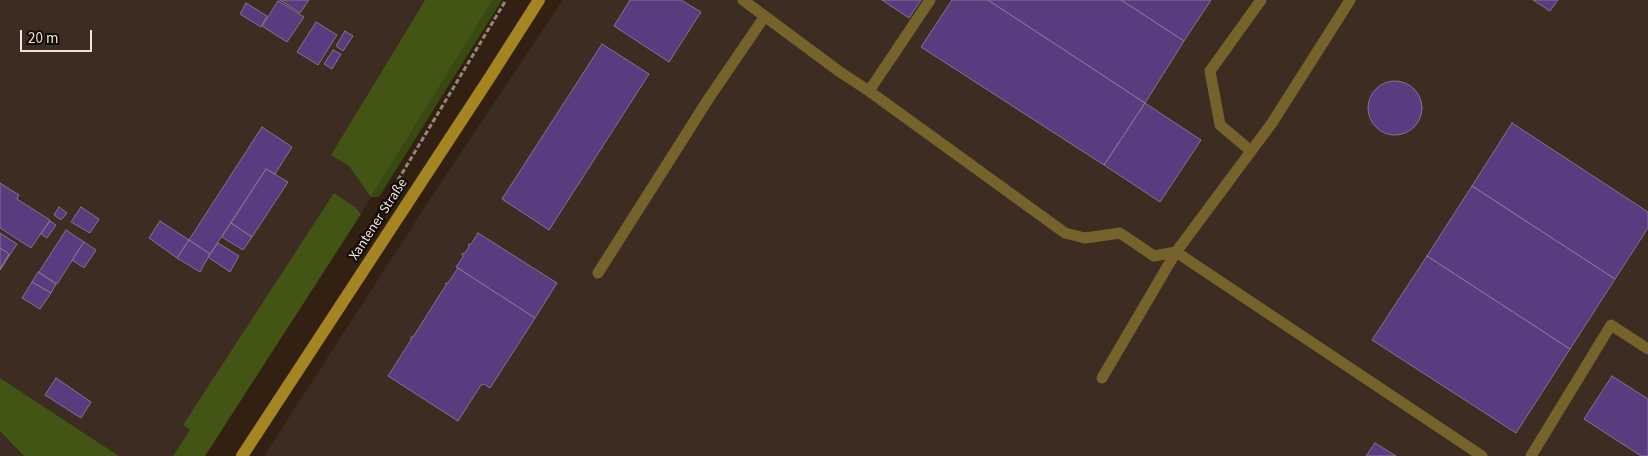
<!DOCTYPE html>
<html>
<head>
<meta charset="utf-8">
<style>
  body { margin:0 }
  #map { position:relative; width:1648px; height:456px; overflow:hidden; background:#322113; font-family:"Source Sans 3",sans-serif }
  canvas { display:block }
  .scale { position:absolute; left:20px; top:30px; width:72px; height:22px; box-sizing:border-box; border:2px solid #efe3da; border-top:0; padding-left:6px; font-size:15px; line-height:18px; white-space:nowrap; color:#efe3da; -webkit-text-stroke:4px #140c07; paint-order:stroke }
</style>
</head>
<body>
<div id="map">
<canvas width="1648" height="456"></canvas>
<div class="scale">20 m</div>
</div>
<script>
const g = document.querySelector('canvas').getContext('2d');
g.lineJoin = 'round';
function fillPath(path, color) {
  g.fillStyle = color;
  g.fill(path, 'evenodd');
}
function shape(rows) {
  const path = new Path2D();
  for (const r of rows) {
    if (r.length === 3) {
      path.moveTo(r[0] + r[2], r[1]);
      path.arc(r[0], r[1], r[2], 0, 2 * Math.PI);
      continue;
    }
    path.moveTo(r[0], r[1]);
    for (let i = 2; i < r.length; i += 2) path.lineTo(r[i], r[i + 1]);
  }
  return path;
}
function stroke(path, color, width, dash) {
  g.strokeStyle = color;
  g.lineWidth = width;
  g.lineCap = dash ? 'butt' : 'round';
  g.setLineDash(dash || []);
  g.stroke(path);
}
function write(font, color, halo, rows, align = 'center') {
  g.font = font + ' "Source Sans 3",sans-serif';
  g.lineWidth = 4.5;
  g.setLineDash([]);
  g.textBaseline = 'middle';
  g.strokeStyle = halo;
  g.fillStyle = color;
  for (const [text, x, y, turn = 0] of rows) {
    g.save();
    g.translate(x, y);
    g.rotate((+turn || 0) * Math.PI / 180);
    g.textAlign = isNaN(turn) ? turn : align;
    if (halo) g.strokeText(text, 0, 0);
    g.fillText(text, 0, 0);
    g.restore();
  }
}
const industrial = shape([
  [0,0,425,0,331,155,349,166,371,197,361,214,356,207,184,425,190,430,173,456,119,456,0,378],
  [563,0,1648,0,1648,456,264,456,419,216],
  [0,431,24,456,0,456]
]);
const green = shape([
  [493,0,502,0,379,197,371,197]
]);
const forest = shape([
  [425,0,493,0,371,197,349,166,331,155],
  [334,193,356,208,361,214,205,456,173,456,190,430,183,425],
  [0,378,119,456,24,456,0,431]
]);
const building = shape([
  [280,0,309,0,300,13,280,0],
  [630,0,681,0,701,12,669,62,614,26,630,0],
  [882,0,921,0,909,18,882,0],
  [952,0,988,0,1145,103,1104,165,921,47,952,0],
  [988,0,1121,0,1184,41,1145,103,988,0],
  [1121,0,1211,0,1184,41,1121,0],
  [1533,0,1558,0,1550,11,1533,0],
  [278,1,304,17,287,42,262,26,278,1],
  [246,3,267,16,261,27,240,14,246,3],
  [316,22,337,35,318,65,297,52,316,22],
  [345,31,353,36,343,51,336,46,345,31],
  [602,44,649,74,549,230,502,199,602,44],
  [333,50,341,54,332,69,324,64,333,50],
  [1395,108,27],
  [1145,103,1201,140,1160,202,1104,165,1145,103],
  [1512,123,1648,212,1648,228,1615,279,1472,186,1512,123],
  [262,127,292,147,275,174,266,169,210,254,189,240,262,127],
  [266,169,288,182,252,237,231,223,266,169],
  [0,183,19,195,17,199,50,220,31,248,0,228,0,183],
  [1472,186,1615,279,1570,349,1427,256,1472,186],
  [59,207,67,213,61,220,54,215,59,207],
  [81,207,99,219,90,233,71,222,81,207],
  [50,221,56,225,47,238,41,234,50,221],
  [160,221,189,240,177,258,149,238,160,221],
  [231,223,252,237,243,250,222,237,231,223],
  [66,230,84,242,57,284,39,272,66,230],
  [0,233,17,244,0,270,9,254,0,248,0,233],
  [478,233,557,283,535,318,456,267,463,257,462,254,465,253,469,247,468,245,471,244,478,233],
  [189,240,210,254,200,272,177,258,189,240],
  [84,242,96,250,84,268,72,260,84,242],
  [218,243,239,256,230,272,208,257,218,243],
  [0,248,9,254,0,269,0,248],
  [1427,256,1570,349,1516,433,1372,340,1427,256],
  [458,268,535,318,490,388,484,384,481,385,458,421,388,376,411,340,411,337,413,337,446,285,446,283,448,283,458,268],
  [38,272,56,284,51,293,32,282,38,272],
  [32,282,51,293,40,309,22,298,32,282],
  [1612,376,1648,399,1648,456,1641,456,1584,419,1612,376],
  [56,378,91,402,81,418,45,395,56,378],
  [1375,443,1396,456,1366,456,1375,443]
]);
const path = shape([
  [398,180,506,0]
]);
const lane = shape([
  [743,0,840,72,869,91,1065,233,1085,238,1120,233,1154,256,1176,252,1272,123,1350,0],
  [869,91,930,0],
  [1251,151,1220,125,1210,71,1261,0],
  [598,273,709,98,765,16],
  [1102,378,1176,252,1482,456],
  [1531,456,1611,325,1648,349]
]);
const secondary = shape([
  [242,456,490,77,539,0]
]);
const streetNames = [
  ["Xantener Straße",379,220,-57]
];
fillPath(industrial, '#3c2c22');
fillPath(green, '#394912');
fillPath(forest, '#425515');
fillPath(building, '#593b80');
stroke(building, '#7e768d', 1);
stroke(path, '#94867a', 3, [5, 2.5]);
stroke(lane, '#76632b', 11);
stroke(secondary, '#a58521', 12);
write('14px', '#efe3da', '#140c07', streetNames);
</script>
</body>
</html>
